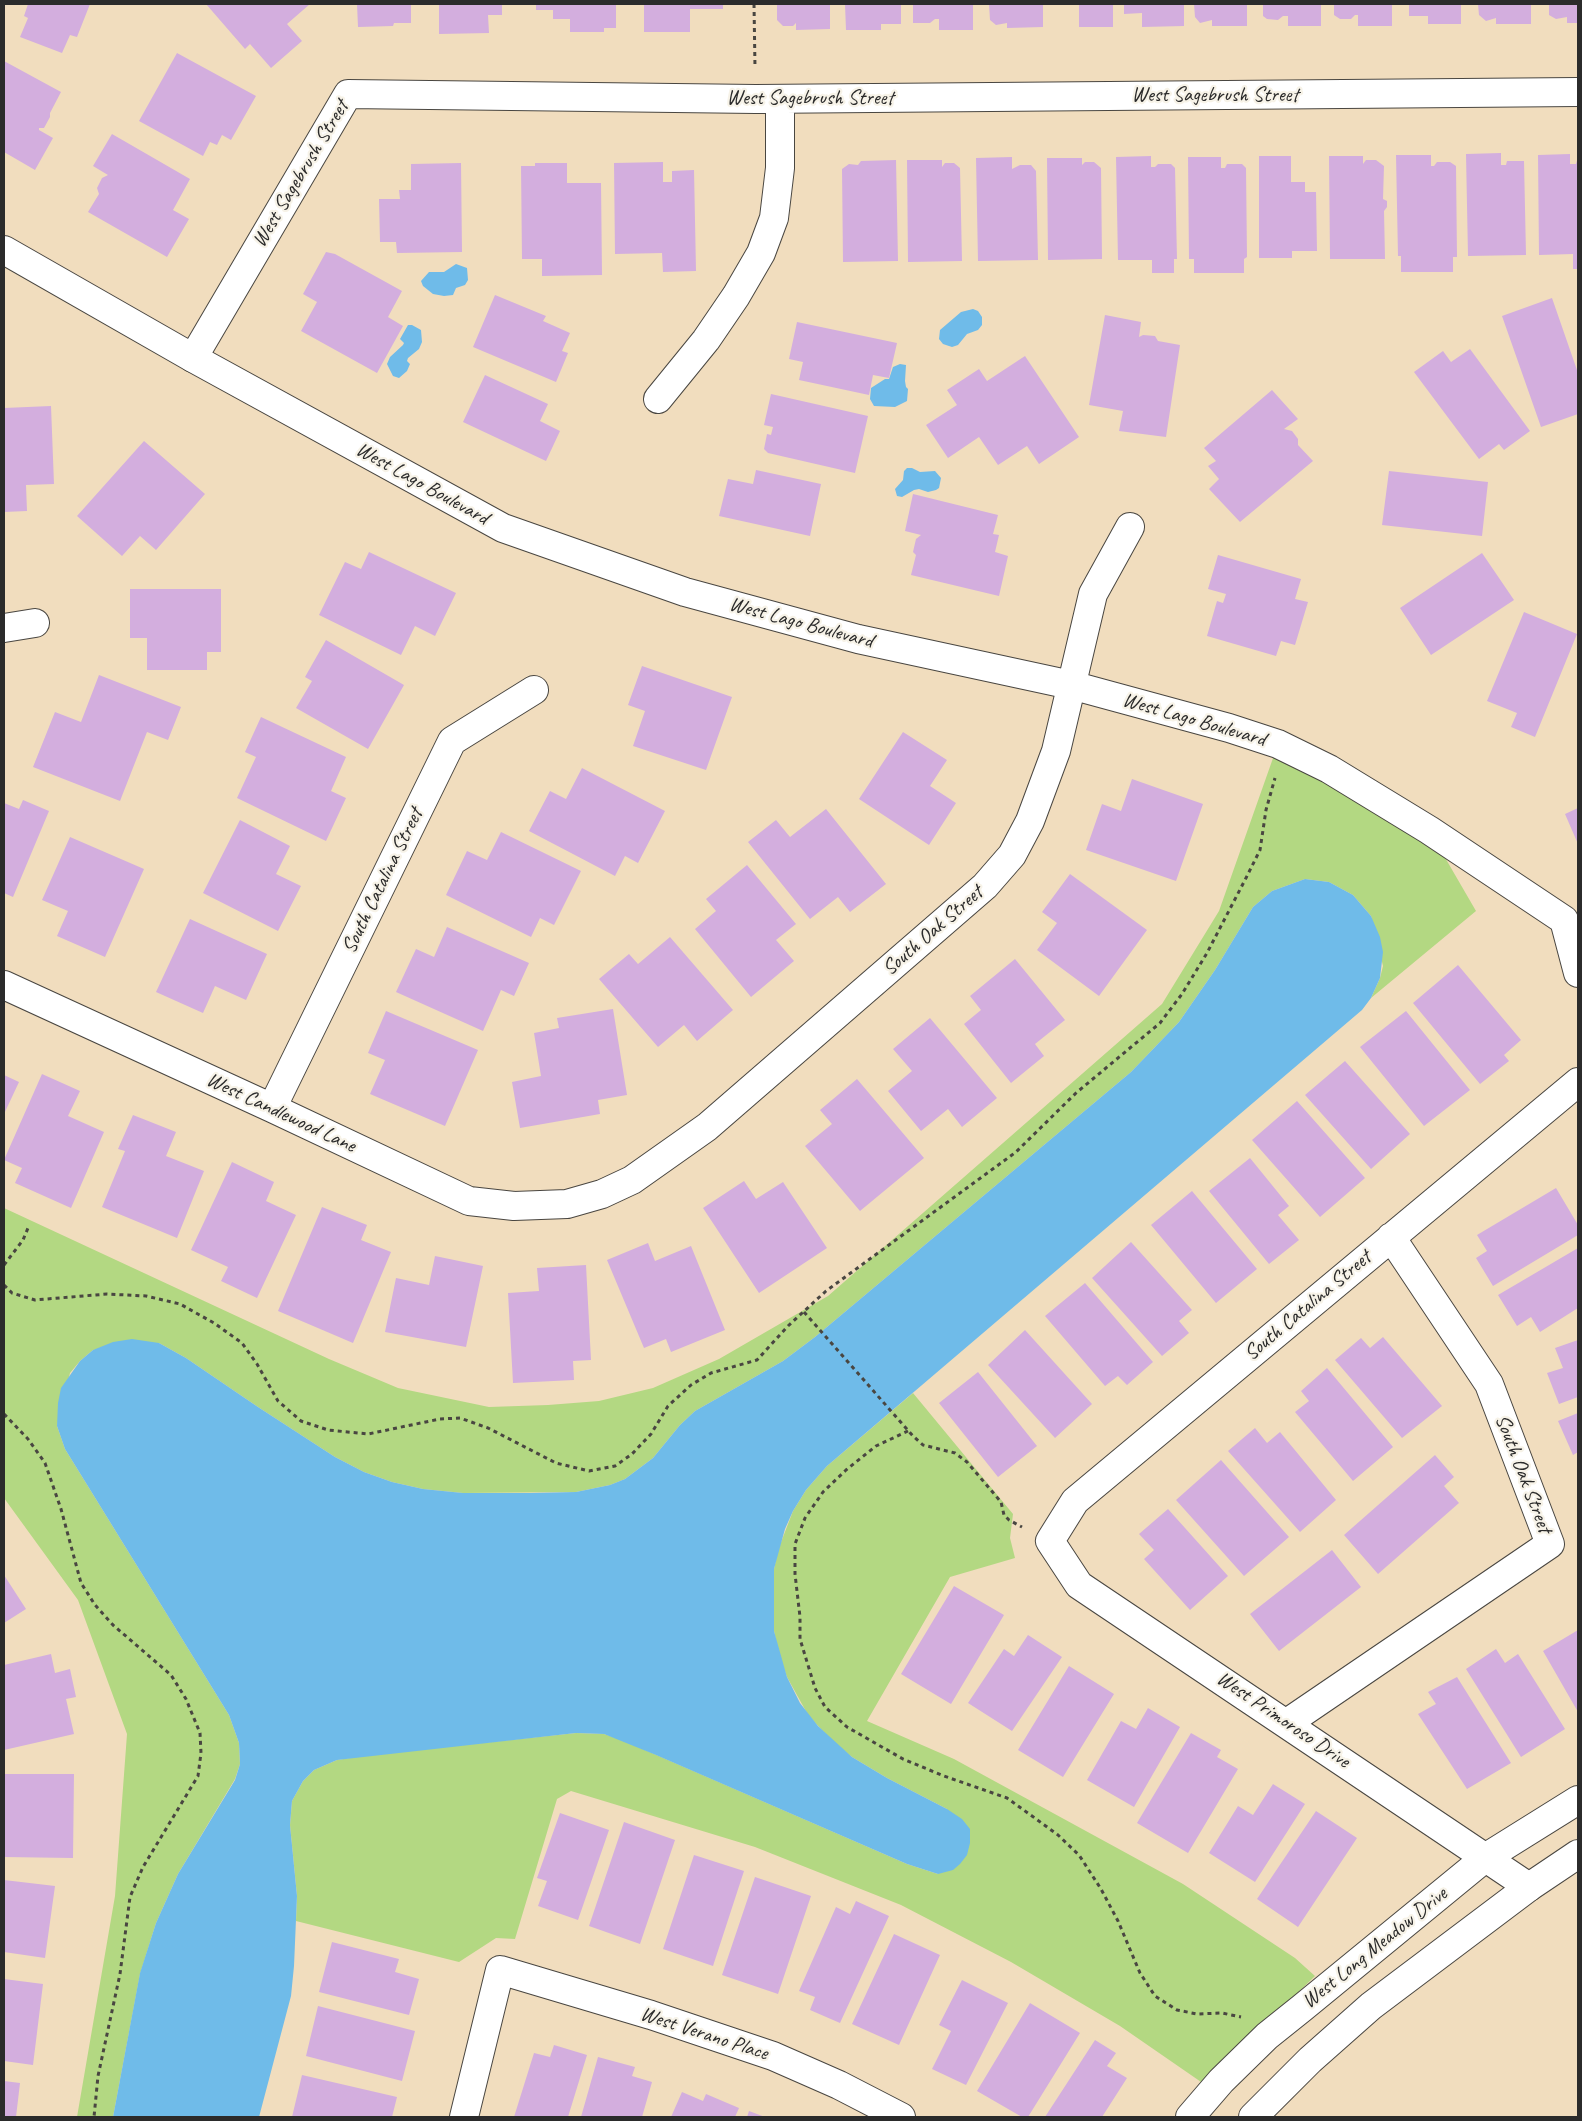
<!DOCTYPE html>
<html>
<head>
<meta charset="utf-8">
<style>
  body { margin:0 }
  #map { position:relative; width:1582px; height:2121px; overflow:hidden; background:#f1ddbe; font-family:Caveat,sans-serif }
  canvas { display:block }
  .frame { position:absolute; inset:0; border:5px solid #2b2b2b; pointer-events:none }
</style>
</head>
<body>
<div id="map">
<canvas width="1582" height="2121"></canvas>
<div class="frame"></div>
</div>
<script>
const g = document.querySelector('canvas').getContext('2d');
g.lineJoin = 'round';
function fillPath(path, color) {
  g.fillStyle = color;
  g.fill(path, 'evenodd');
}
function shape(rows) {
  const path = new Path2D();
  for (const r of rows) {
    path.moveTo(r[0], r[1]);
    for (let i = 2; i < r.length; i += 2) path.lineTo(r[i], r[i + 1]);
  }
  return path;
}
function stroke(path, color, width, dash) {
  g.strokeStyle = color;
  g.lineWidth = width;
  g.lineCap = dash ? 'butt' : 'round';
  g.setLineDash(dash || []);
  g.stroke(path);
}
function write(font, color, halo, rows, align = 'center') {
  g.font = font + ' Caveat,sans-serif';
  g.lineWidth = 4.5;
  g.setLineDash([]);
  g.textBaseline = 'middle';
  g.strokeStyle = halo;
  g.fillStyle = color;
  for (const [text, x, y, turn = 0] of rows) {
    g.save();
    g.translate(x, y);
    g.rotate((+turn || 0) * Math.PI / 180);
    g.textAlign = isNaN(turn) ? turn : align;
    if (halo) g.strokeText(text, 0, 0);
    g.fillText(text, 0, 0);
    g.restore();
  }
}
const green = shape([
  [1278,744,1429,830,1476,911,1371,998,1380,978,1383,966,1371,916,1353,895,1329,882,1305,879,1272,891,1253,907,1215,970,1179,1022,1131,1072,815,1337,783,1361,695,1411,680,1425,653,1458,625,1479,610,1485,576,1492,463,1493,423,1489,392,1482,364,1472,335,1457,258,1407,186,1358,159,1343,93,1350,80,1361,70,1373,57,1426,65,1449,229,1715,239,1743,240,1764,235,1779,178,1874,156,1923,140,1974,113,2117,77,2117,115,1896,127,1734,78,1600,4,1498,4,1208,329,1359,398,1388,489,1407,548,1405,599,1401,653,1388,719,1359,828,1296,1162,1004,1219,911],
  [913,1393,1013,1514,1010,1538,1015,1558,950,1577,867,1721,954,1759,1183,1884,1295,1958,1315,1976,1204,2084,1120,2026,1011,1962,901,1905,755,1847,571,1791,557,1799,515,1939,496,1938,459,1962,296,1921,297,1896,290,1825,292,1801,303,1781,314,1770,337,1760,369,1755,576,1733,604,1734,622,1740,907,1864,938,1874,947,1809,887,1778,852,1757,834,1743,808,1715,787,1677,779,1654,774,1631,772,1609,774,1569,778,1550,793,1511,806,1490,827,1466]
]);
const water = shape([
  [456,264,467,268,468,280,465,285,456,288,453,295,444,296,433,294,423,286,421,281,429,272,444,272],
  [973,309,978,311,982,317,982,325,978,330,967,334,958,345,952,347,943,344,939,339,940,330,961,312],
  [408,325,412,325,421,330,422,342,419,349,408,358,407,361,410,364,407,371,399,378,393,376,387,364,390,357,403,345,404,343,400,339],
  [900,364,906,365,905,381,906,387,908,389,907,401,895,407,874,406,870,399,871,388,885,379,889,379,893,367],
  [907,468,912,468,920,472,935,471,941,478,939,488,936,490,928,492,919,489,914,490,902,497,897,496,895,489,903,480,904,471],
  [1305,879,1329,882,1353,895,1371,916,1380,937,1383,952,1380,978,1371,998,1362,1010,827,1466,806,1490,793,1511,785,1529,774,1569,774,1631,787,1677,800,1703,818,1726,852,1757,887,1778,947,1809,962,1819,970,1829,970,1843,967,1855,960,1864,953,1870,938,1874,907,1864,656,1755,604,1734,576,1733,337,1760,314,1770,303,1781,292,1801,290,1825,297,1896,294,1966,291,1996,259,2117,113,2117,140,1973,156,1923,178,1874,235,1780,240,1764,239,1743,229,1715,65,1449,57,1426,58,1403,61,1388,80,1361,93,1350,113,1342,132,1339,159,1343,186,1358,258,1407,335,1457,364,1472,392,1482,423,1489,463,1493,530,1493,576,1492,610,1485,625,1479,653,1458,680,1425,695,1411,783,1361,815,1337,1131,1072,1179,1022,1215,970,1253,907,1272,891]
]);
const building = shape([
  [28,4,90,4,77,37,70,35,62,53,20,37,28,18,24,16],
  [206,4,310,4,287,24,302,41,271,68,250,44,245,49],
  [357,4,411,4,411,23,394,23,393,26,358,27],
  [439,4,502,4,502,15,488,15,489,33,439,34],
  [536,4,616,4,616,28,604,28,604,32,570,32,570,19,553,19,553,10,536,10],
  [644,4,723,4,723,9,690,9,690,32,644,32],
  [777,4,830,4,830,29,796,30,796,23,793,26,783,26,777,20],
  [845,4,901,4,901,24,881,24,881,30,846,30],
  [913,4,973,4,973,30,939,30,939,19,935,19,930,23,913,23],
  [989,4,1043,4,1043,27,1007,28,1007,23,996,25,990,20],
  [1079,4,1113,4,1113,27,1079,27],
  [1124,4,1184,4,1184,26,1142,27,1142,13,1124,14],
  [1194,4,1247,4,1247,26,1212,26,1212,20,1200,23,1195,17],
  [1263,4,1321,4,1321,26,1288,26,1288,16,1283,16,1278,20,1267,19,1263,16],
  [1334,4,1392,4,1392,26,1358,26,1358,15,1355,15,1351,19,1340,19,1334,15],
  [1409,4,1461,4,1461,24,1428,24,1428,16,1409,16],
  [1478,4,1531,4,1531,24,1496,24,1496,18,1486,21,1479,15],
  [1549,4,1578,4,1578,23,1567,23,1567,17,1556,19,1549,15],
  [177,53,256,96,231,140,222,135,217,145,210,142,203,156,139,121],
  [4,61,61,92,50,113,50,117,44,128,39,128,39,130,53,138,35,170,4,152],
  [112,134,190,179,173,210,189,219,167,257,88,212,99,194,97,188,102,178,108,175,93,166],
  [1501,153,1501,165,1506,165,1507,161,1524,161,1526,255,1468,256,1466,154],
  [1570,154,1570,164,1576,164,1578,157,1578,269,1573,269,1573,254,1539,255,1538,155],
  [1396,155,1431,155,1431,166,1434,166,1437,162,1450,162,1456,166,1457,257,1453,257,1453,272,1401,272,1401,256,1398,256],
  [1151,156,1151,167,1155,167,1158,164,1171,164,1175,168,1177,259,1174,259,1174,273,1152,273,1152,260,1118,260,1116,157],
  [1259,156,1291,156,1291,182,1305,182,1305,192,1316,192,1317,251,1292,251,1292,258,1259,258],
  [1329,156,1363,156,1363,164,1366,160,1376,160,1384,166,1383,199,1387,201,1387,207,1384,211,1385,259,1330,259],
  [1012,157,1012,169,1020,165,1031,165,1036,171,1038,260,978,261,976,158],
  [1188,157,1221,157,1221,168,1225,168,1227,164,1242,164,1246,168,1247,257,1244,259,1244,273,1194,273,1194,259,1189,259],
  [1047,158,1082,158,1082,165,1085,162,1094,162,1101,168,1102,259,1048,260],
  [896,160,898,261,843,262,842,169,849,164,858,165,861,161],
  [907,160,942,160,942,167,945,163,954,163,960,168,962,261,908,262],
  [663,162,663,182,672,182,672,171,694,170,696,271,663,272,662,253,615,254,614,163],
  [461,163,462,252,397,253,396,242,380,242,379,199,400,199,399,190,411,190,411,164],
  [535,163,567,163,567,183,601,183,602,275,542,276,542,259,522,259,521,166,535,166],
  [326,252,335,254,402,291,388,317,403,326,377,373,301,331,317,302,303,294],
  [495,295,546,316,543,321,570,333,562,351,568,353,556,382,473,347],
  [1552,298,1578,373,1578,414,1541,427,1502,316],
  [1105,315,1141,322,1139,337,1143,335,1155,336,1158,341,1180,345,1166,437,1119,431,1123,411,1089,405],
  [797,322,897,343,889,378,873,375,869,395,799,380,803,362,789,359],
  [1470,349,1530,431,1504,450,1499,444,1479,459,1414,372,1443,351,1451,362],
  [1025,356,1079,437,1039,464,1027,446,998,465,979,437,948,458,926,425,957,405,947,390,979,369,987,381],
  [485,375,548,404,540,421,560,431,546,461,463,422],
  [1272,390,1298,419,1284,429,1292,431,1298,439,1298,445,1313,461,1240,522,1209,489,1219,479,1208,466,1216,461,1204,448],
  [771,394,868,416,855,473,768,453,764,449,767,434,771,435,773,427,764,425],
  [51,406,54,484,26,485,27,511,4,512,4,408],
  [144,441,205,494,156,550,140,536,122,556,77,516],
  [756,470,821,484,810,536,719,516,728,479,753,484],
  [1389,471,1488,482,1482,536,1382,525],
  [913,494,998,515,993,534,999,535,995,552,1008,556,999,596,911,575,916,555,913,552,916,539,921,535,905,531],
  [369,552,456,593,435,636,415,626,401,655,319,615,345,562,361,569],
  [1482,553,1514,600,1431,655,1400,608],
  [1218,555,1301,579,1295,599,1308,602,1295,645,1281,641,1276,656,1207,636,1217,601,1223,603,1226,594,1208,589],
  [130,589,221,589,221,652,207,652,207,670,147,670,147,638,130,638],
  [1524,612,1577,634,1535,737,1511,727,1517,713,1487,701],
  [326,640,404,685,368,749,296,708,312,681,305,677],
  [642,666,732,697,706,770,633,746,645,711,628,705],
  [99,675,181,707,168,740,147,732,120,801,33,767,55,712,81,722],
  [261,717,346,757,331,791,346,798,326,841,237,798,256,757,245,752],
  [903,732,947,760,930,786,956,803,929,845,859,799],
  [582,768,665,811,638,863,625,856,615,876,529,831,550,791,566,799],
  [1132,779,1203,804,1176,881,1086,850,1102,804,1121,811],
  [23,800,49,811,13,897,4,893,4,803,19,809],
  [1578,808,1578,844,1565,814],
  [826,809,886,884,850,912,838,897,810,919,748,842,776,820,790,837],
  [240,820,290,846,276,874,301,886,278,931,203,893],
  [501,832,581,871,554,925,540,918,531,937,446,895,467,851,487,860],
  [70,837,144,869,105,957,57,936,68,911,42,900],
  [747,865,796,924,776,940,794,961,751,997,695,929,716,911,706,899],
  [1070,874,1147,930,1099,996,1037,950,1057,923,1042,912],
  [190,919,267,954,246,1000,215,986,203,1013,156,992],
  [447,927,529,963,514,996,501,990,483,1031,396,992,416,949,434,957],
  [670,937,733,1010,697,1041,684,1025,658,1047,599,979,629,954,638,964],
  [1015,959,1065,1020,1035,1044,1044,1056,1011,1083,964,1024,981,1010,970,996],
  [1458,965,1521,1040,1504,1055,1509,1061,1480,1084,1413,1003],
  [613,1009,627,1095,598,1100,600,1114,520,1128,512,1082,541,1076,534,1033,559,1028,557,1018],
  [386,1011,478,1050,445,1126,370,1094,385,1060,368,1053],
  [1406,1011,1470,1090,1424,1126,1360,1047],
  [930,1018,997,1098,962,1127,948,1109,921,1131,888,1091,912,1071,893,1049],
  [1345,1061,1410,1134,1371,1169,1305,1095],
  [42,1074,80,1091,68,1116,104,1132,71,1208,15,1183,22,1168,4,1160],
  [4,1075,19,1082,4,1114],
  [857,1079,924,1158,860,1211,805,1146,832,1124,820,1110],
  [1297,1101,1365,1178,1320,1217,1252,1140],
  [133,1115,176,1132,166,1156,204,1171,177,1238,102,1207,125,1151,118,1149],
  [1250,1158,1289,1206,1278,1215,1299,1240,1269,1264,1209,1191],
  [232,1162,274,1182,266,1201,296,1215,257,1298,221,1281,228,1267,191,1250],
  [744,1181,756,1199,783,1182,827,1248,759,1293,703,1208],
  [1556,1188,1578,1225,1578,1235,1493,1286,1476,1258,1487,1251,1477,1235],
  [1192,1191,1257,1269,1216,1303,1151,1225],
  [322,1207,367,1225,361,1240,391,1252,353,1343,278,1311],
  [1131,1242,1192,1310,1179,1321,1189,1333,1162,1356,1092,1278],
  [648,1243,655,1261,691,1246,725,1330,671,1352,666,1339,644,1348,607,1260],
  [1578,1248,1578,1308,1540,1332,1531,1317,1517,1326,1498,1295],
  [435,1256,483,1266,466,1347,385,1332,396,1278,429,1285],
  [586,1265,591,1360,573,1361,574,1380,513,1383,508,1293,539,1291,537,1268],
  [1085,1283,1153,1362,1127,1385,1118,1376,1105,1386,1045,1316],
  [1025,1330,1092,1404,1055,1438,988,1365],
  [1383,1337,1442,1406,1402,1438,1335,1360,1361,1338,1370,1348],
  [1578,1340,1578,1397,1559,1404,1547,1373,1563,1368,1555,1348],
  [1327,1368,1393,1447,1353,1481,1295,1412,1309,1401,1301,1391],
  [978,1372,1037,1446,998,1477,939,1403],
  [1578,1413,1578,1452,1573,1455,1558,1421],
  [1255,1428,1267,1443,1280,1432,1336,1500,1300,1532,1228,1451],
  [1435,1455,1454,1477,1444,1486,1459,1503,1378,1574,1344,1535],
  [1221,1460,1289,1537,1244,1576,1176,1500],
  [1168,1509,1228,1576,1190,1610,1144,1559,1154,1550,1139,1534],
  [1332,1550,1361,1587,1279,1651,1250,1614],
  [4,1575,26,1609,4,1623],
  [954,1586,1004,1615,951,1704,901,1674],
  [1578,1630,1578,1712,1543,1651],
  [1028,1635,1062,1657,1012,1731,968,1703,1004,1649,1014,1656],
  [1496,1649,1505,1663,1518,1654,1565,1729,1521,1757,1466,1669],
  [51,1654,55,1673,70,1669,76,1697,66,1699,74,1734,4,1750,4,1665],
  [1069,1666,1114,1694,1063,1777,1018,1750],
  [1457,1677,1511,1763,1467,1789,1418,1714,1436,1704,1428,1692],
  [1148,1708,1180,1727,1134,1807,1087,1780,1121,1721,1136,1729],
  [1191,1733,1221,1750,1217,1757,1238,1769,1188,1853,1137,1823],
  [4,1774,74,1774,73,1858,4,1857],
  [1273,1784,1305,1804,1255,1882,1209,1853,1238,1806,1253,1815],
  [1316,1811,1357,1838,1298,1927,1257,1899],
  [560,1813,609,1830,578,1920,538,1906,547,1881,537,1878],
  [624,1822,675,1840,640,1944,589,1926],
  [694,1855,744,1871,713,1966,663,1949],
  [755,1877,811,1896,778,1994,722,1975],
  [4,1880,55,1886,45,1958,4,1952],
  [856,1901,889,1916,840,2023,810,2010,815,1997,799,1991,836,1907,850,1914],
  [894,1934,940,1955,899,2045,852,2024],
  [332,1942,399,1959,395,1972,419,1979,409,2015,319,1992],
  [4,1979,43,1984,33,2065,4,2061],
  [962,1980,1008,2003,966,2085,932,2069,951,2031,939,2025],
  [1030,2003,1080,2033,1028,2117,1022,2117,977,2091],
  [318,2006,415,2031,402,2081,306,2056],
  [1095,2040,1116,2053,1107,2066,1127,2078,1102,2117,1045,2117],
  [554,2045,587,2055,568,2117,514,2117,534,2053,550,2057],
  [598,2057,635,2067,632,2076,652,2082,642,2117,581,2117],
  [302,2075,397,2097,392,2117,292,2117],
  [4,2081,20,2083,16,2117,4,2117],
  [682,2092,703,2101,706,2094,739,2108,735,2117,671,2117],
  [749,2111,765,2117,747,2117]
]);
const path = shape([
  [754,4,755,68],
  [4,1265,23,1240,28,1228],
  [4,1285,12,1293,35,1300,107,1294,146,1296,180,1304,214,1323,242,1343,257,1364,278,1401,301,1421,328,1430,368,1434,440,1419,460,1418,488,1428,556,1463,589,1471,615,1466,632,1454,651,1434,668,1406,691,1385,711,1373,757,1360,788,1326,826,1291,1016,1152,1076,1093,1160,1023,1182,994,1207,953,1246,878,1260,850,1266,810,1275,778],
  [804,1312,913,1436,923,1445,955,1453,967,1462,1001,1502,1004,1515,1009,1520,1022,1527],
  [4,1414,28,1439,45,1463,61,1509,81,1583,95,1605,113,1625,171,1675,186,1699,200,1733,201,1753,198,1776,143,1867,130,1897,120,1974,98,2076,94,2117],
  [908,1431,876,1446,846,1470,823,1492,805,1518,795,1544,795,1574,800,1617,800,1639,815,1688,825,1707,847,1727,903,1759,944,1776,1007,1798,1032,1816,1058,1835,1079,1855,1101,1889,1118,1921,1140,1973,1155,1996,1177,2010,1197,2014,1222,2013,1241,2017]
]);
const minor = shape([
  [193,358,348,94,756,99,1578,92],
  [658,399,706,340,736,296,761,253,774,218,780,168,780,99],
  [4,628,35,623],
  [4,985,272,1108,469,1201,514,1206,567,1204,602,1194,632,1180,707,1127,985,886,1012,855,1030,821,1056,751,1093,594,1130,527],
  [272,1108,452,741,534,690],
  [1287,1723,1550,1544,1489,1384,1391,1237],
  [1529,1887,1079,1585,1050,1541,1075,1501,1578,1082],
  [464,2117,500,1970,651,2015,773,2056,839,2085,901,2117]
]);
const tertiary = shape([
  [4,250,193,358,503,528,685,592,858,639,1071,685,1229,728,1278,744,1329,769,1429,830,1564,920,1578,973],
  [1190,2117,1221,2081,1267,2036,1302,2008,1485,1858,1578,1800],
  [1253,2117,1310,2060,1371,2006,1529,1887,1578,1854]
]);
const streetNames = [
  ["West Sagebrush Street",1215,95],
  ["West Sagebrush Street",810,98],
  ["West Sagebrush Street",301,174,-59],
  ["West Lago Boulevard",422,484,29],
  ["West Lago Boulevard",801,623,15],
  ["West Lago Boulevard",1194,720,16],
  ["South Catalina Street",383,881,-64],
  ["South Oak Street",933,931,-41],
  ["West Candlewood Lane",281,1113,25],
  ["South Catalina Street",1308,1306,-40],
  ["South Oak Street",1523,1474,69],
  ["West Primoroso Drive",1283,1720,34],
  ["West Long Meadow Drive",1375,1948,-39],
  ["West Verano Place",704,2034,18]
];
fillPath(green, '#b3d882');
fillPath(water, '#6fbbe9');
fillPath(building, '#d3aede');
stroke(minor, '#494641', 30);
stroke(tertiary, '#494641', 30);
stroke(path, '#494641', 3, [4, 4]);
stroke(minor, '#fff', 28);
stroke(tertiary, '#fff', 28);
write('21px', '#2b2b2b', '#f7f3e8', streetNames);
</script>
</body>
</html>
